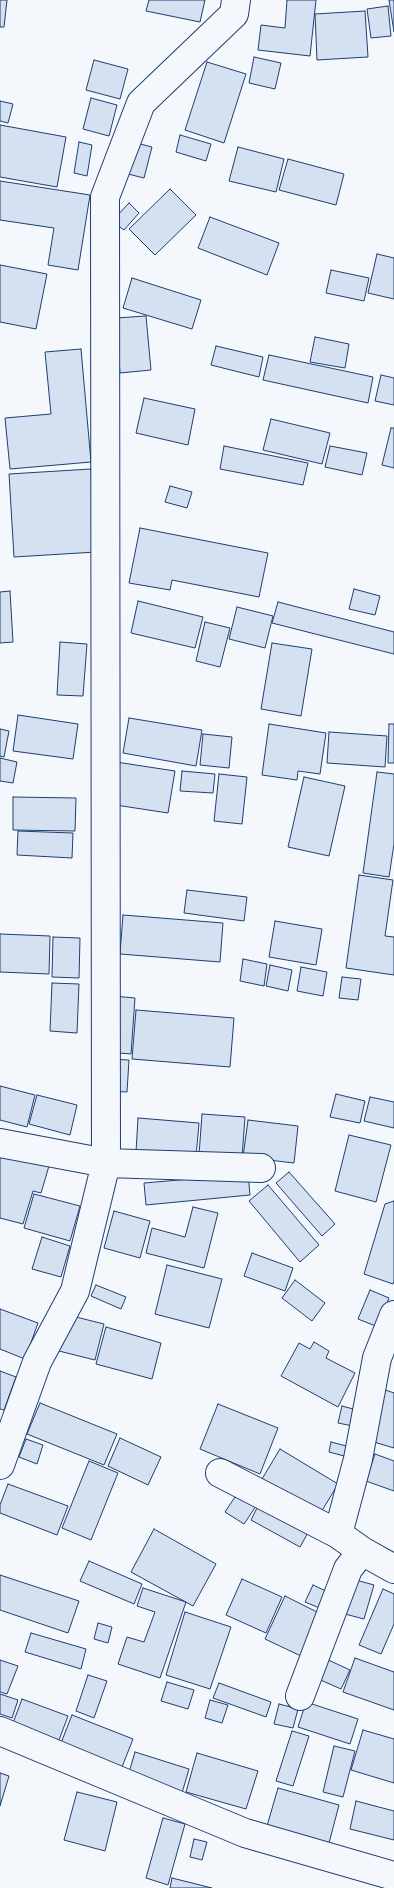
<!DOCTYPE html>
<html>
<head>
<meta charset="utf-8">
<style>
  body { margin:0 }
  canvas { display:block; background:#f4f7fb }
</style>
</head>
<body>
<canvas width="394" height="1888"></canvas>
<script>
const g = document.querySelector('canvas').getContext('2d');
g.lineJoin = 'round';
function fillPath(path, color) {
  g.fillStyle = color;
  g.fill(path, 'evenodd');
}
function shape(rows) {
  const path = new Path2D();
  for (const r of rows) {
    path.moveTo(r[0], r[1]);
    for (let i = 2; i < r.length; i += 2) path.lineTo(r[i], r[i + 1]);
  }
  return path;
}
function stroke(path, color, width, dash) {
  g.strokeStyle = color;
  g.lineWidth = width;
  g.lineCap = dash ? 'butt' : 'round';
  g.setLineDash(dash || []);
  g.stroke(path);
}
const building = shape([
  [0,0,7,0,4,27,0,27,0,0],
  [149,0,205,0,200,22,146,11,149,0],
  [287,0,316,0,310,56,258,50,261,25,285,28,287,0],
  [389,0,394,0,394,32,389,0],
  [388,6,391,36,371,38,367,9,388,6],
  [365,11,368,57,317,60,315,14,365,11],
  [254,57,281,63,275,89,249,83,254,57],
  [94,60,128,69,120,99,86,90,94,60],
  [207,62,246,74,224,143,185,130,207,62],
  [91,98,117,105,109,136,83,129,91,98],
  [0,101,13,104,8,123,0,121,0,101],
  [0,125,66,137,57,187,0,177,0,125],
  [180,135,211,144,206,161,176,152,180,135],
  [128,141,152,147,144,178,120,172,128,141],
  [79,142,92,145,87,176,74,173,79,142],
  [238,147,284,159,276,192,229,181,238,147],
  [288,159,344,174,336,205,279,190,288,159],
  [0,181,90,195,78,270,48,265,54,228,0,220,0,181],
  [170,189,196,215,155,255,129,229,170,189],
  [129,203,139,213,124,230,112,221,129,203],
  [210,217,279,243,267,275,198,248,210,217],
  [377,254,394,258,394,299,368,293,377,254],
  [0,265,47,274,36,329,0,322,0,265],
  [331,270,369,278,364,301,326,293,331,270],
  [132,278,201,300,192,329,123,308,132,278],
  [146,316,151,370,120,373,116,318,146,316],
  [315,337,349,344,345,368,310,362,315,337],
  [216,346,263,357,259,377,211,365,216,346],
  [81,349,91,462,10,469,5,418,51,414,45,352,81,349],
  [269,355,373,377,368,403,263,380,269,355],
  [381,375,394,378,394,405,375,401,381,375],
  [144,398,195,409,188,445,136,433,144,398],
  [271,419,330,433,322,464,263,450,271,419],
  [391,428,394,428,394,468,382,465,391,428],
  [224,446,308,463,303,485,220,469,224,446],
  [330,446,367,453,362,475,325,467,330,446],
  [91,469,96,552,14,557,9,474,91,469],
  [170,486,192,492,187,508,165,502,170,486],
  [140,528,268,553,259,597,172,580,170,590,129,583,140,528],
  [354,589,380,596,375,615,349,609,354,589],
  [10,591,13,642,0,643,0,592,10,591],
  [138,601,203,617,195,648,131,633,138,601],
  [278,602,394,632,394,654,272,623,278,602],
  [237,607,273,616,265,648,229,639,237,607],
  [205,622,230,628,220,667,196,661,205,622],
  [60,642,87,644,83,696,57,695,60,642],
  [272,643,312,649,301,716,261,709,272,643],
  [18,715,78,724,73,759,13,751,18,715],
  [129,718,202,730,196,766,123,753,129,718],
  [269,724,326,733,320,774,298,771,297,780,262,775,269,724],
  [389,724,394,724,394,763,388,763,389,724],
  [0,729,9,731,4,757,0,756,0,729],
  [329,732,387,736,385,767,327,763,329,732],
  [203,734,232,737,229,768,200,765,203,734],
  [0,758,17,762,13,783,0,781,0,758],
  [116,762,175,771,168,813,109,804,116,762],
  [182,771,215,774,213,793,180,791,182,771],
  [377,772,394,774,394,844,389,877,363,873,377,772],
  [219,774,247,777,242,824,214,821,219,774],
  [304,777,345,786,329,856,288,847,304,777],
  [13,797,76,798,75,831,13,830,13,797],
  [18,831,73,833,72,858,17,855,18,831],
  [359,875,393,880,385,936,394,937,394,975,346,968,359,875],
  [187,890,247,897,244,921,184,913,187,890],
  [123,915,223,923,220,962,120,954,123,915],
  [275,921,322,929,316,965,269,957,275,921],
  [0,934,50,936,49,974,0,972,0,934],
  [53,937,80,938,79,978,52,977,53,937],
  [243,959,267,964,264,986,240,981,243,959],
  [270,965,292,970,288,991,266,986,270,965],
  [301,967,327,972,323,996,297,991,301,967],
  [342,977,361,979,358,1000,339,998,342,977],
  [52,983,79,984,77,1033,50,1031,52,983],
  [113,996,135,998,131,1054,108,1052,113,996],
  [136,1010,234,1018,230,1067,132,1059,136,1010],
  [109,1059,129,1060,127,1092,107,1091,109,1059],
  [0,1086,35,1095,27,1127,0,1120,0,1086],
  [336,1094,365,1101,360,1123,330,1117,336,1094],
  [37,1095,77,1105,70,1135,29,1124,37,1095],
  [370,1097,394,1102,394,1128,364,1121,370,1097],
  [202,1114,245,1117,242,1158,199,1155,202,1114],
  [138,1118,199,1123,196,1157,136,1152,138,1118],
  [248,1120,298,1126,294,1163,243,1157,248,1120],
  [349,1135,391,1145,376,1202,335,1191,349,1135],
  [0,1153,49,1166,41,1193,33,1191,23,1224,0,1218,0,1153],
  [289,1172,335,1224,322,1236,276,1183,289,1172],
  [248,1174,250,1195,146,1205,144,1183,248,1174],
  [268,1185,319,1245,300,1262,249,1201,268,1185],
  [34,1194,80,1206,70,1241,24,1228,34,1194],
  [394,1201,394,1281,393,1284,364,1274,385,1204,394,1201],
  [193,1207,218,1213,204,1268,146,1253,152,1228,185,1237,193,1207],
  [114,1211,150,1221,140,1258,104,1248,114,1211],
  [42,1237,70,1246,61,1277,32,1269,42,1237],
  [252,1253,293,1268,285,1291,244,1276,252,1253],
  [167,1265,222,1279,209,1328,155,1314,167,1265],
  [295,1280,325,1303,312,1321,282,1298,295,1280],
  [96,1285,126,1297,121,1309,91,1296,96,1285],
  [370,1290,389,1298,378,1327,358,1319,370,1290],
  [0,1309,38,1323,25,1359,0,1349,0,1309],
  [68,1315,104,1324,95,1360,59,1351,68,1315],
  [106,1327,161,1343,152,1379,96,1364,106,1327],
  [314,1342,329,1351,326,1358,355,1373,338,1407,281,1376,299,1343,310,1349,314,1342],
  [0,1371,16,1377,4,1410,0,1409,0,1371],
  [380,1388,394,1393,394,1448,364,1439,380,1388],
  [40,1403,117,1434,104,1465,27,1434,40,1403],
  [218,1404,278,1428,260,1474,200,1449,218,1404],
  [342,1406,357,1410,353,1426,338,1423,342,1406],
  [120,1438,161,1457,148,1485,108,1466,120,1438],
  [26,1439,43,1445,37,1464,19,1457,26,1439],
  [331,1442,350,1447,348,1457,329,1452,331,1442],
  [280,1449,338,1484,320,1514,262,1479,280,1449],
  [375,1454,394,1461,394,1491,366,1481,375,1454],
  [89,1461,118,1473,91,1540,62,1528,89,1461],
  [8,1484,68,1506,57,1535,0,1513,0,1505,8,1484],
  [237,1494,256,1506,244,1524,225,1512,237,1494],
  [260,1502,310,1529,300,1547,251,1520,260,1502],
  [154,1529,216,1564,193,1606,131,1572,154,1529],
  [89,1561,142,1584,134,1604,80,1581,89,1561],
  [0,1575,79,1601,68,1633,0,1610,0,1575],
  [242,1579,282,1597,266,1633,226,1615,242,1579],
  [356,1580,374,1585,364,1619,345,1614,356,1580],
  [313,1585,330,1593,322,1609,305,1602,313,1585],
  [143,1588,186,1602,160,1678,118,1664,127,1637,144,1642,155,1612,137,1606,143,1588],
  [383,1589,394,1594,394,1624,381,1654,359,1645,383,1589],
  [285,1596,321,1614,301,1656,265,1639,285,1596],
  [185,1612,231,1627,210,1689,166,1675,185,1612],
  [98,1623,112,1627,108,1643,94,1639,98,1623],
  [31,1633,86,1649,81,1669,25,1652,31,1633],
  [324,1658,350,1670,341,1689,316,1678,324,1658],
  [355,1658,394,1672,394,1710,343,1692,355,1658],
  [0,1660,18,1666,7,1694,0,1692,0,1660],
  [88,1675,107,1681,94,1718,76,1711,88,1675],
  [167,1682,194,1690,188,1709,161,1701,167,1682],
  [219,1683,271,1702,266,1717,213,1698,219,1683],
  [0,1694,18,1700,12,1718,0,1714,0,1694],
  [22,1699,68,1716,59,1740,13,1723,22,1699],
  [210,1700,228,1705,222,1723,205,1718,210,1700],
  [306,1702,358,1719,350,1744,298,1727,306,1702],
  [279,1704,298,1709,293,1728,274,1724,279,1704],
  [72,1715,133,1739,122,1767,61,1743,72,1715],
  [363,1730,394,1739,394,1783,351,1770,363,1730],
  [292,1731,309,1736,293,1786,276,1781,292,1731],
  [334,1746,355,1751,343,1797,323,1792,334,1746],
  [135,1752,189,1769,182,1793,128,1776,135,1752],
  [197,1753,258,1771,246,1809,186,1792,197,1753],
  [0,1773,9,1776,0,1806,0,1773],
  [278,1788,339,1805,329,1843,267,1826,278,1788],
  [77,1792,117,1802,105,1851,64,1840,77,1792],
  [356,1801,394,1811,394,1840,350,1829,356,1801],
  [163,1818,185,1824,168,1885,146,1878,163,1818],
  [194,1839,207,1842,202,1860,190,1857,194,1839],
  [172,1878,212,1888,170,1888,172,1878]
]);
const street = shape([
  [0,1143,106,1163,261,1168],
  [394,1315,377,1358,358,1459,338,1534,362,1551,394,1569],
  [0,1465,37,1362,75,1291,106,1163,105,197,141,103,234,14,236,0],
  [220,1473,338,1534],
  [300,1696,348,1569,362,1551],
  [0,1731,245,1833,394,1876]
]);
fillPath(building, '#d5e0f0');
stroke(building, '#1d3f73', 1);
stroke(street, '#1d3f73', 30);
stroke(street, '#f4f7fb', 28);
</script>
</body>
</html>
